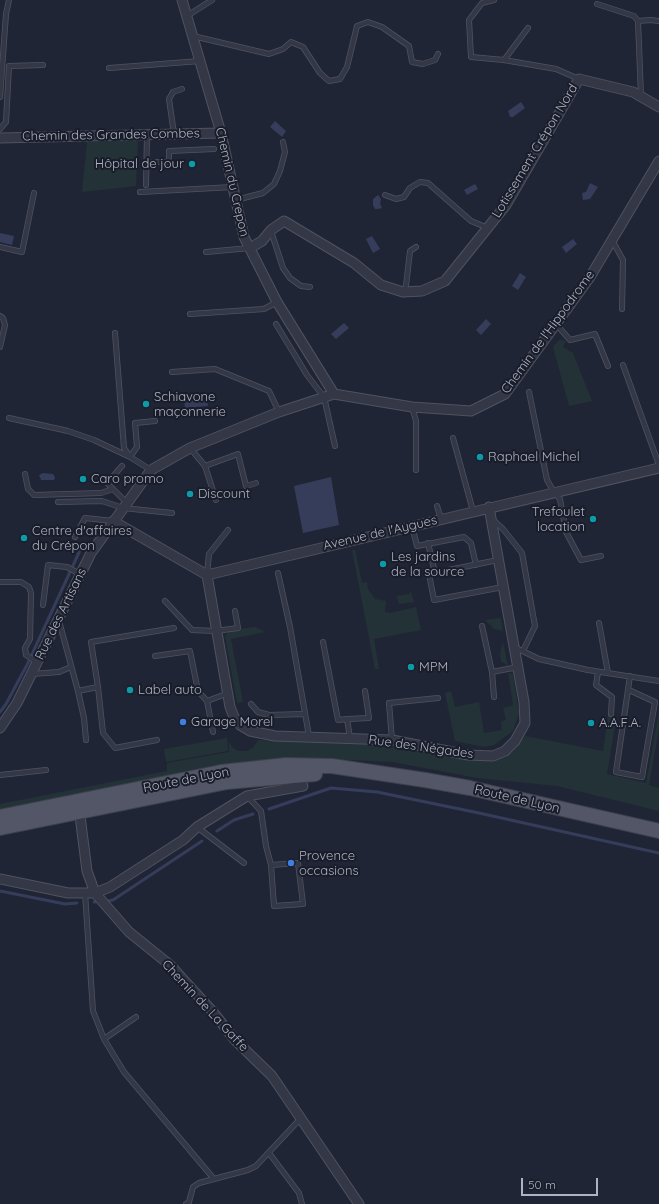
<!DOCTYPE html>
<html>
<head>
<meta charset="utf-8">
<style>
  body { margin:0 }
  #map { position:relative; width:659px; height:1204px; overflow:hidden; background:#202535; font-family:Quicksand,sans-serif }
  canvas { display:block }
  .scale { position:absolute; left:521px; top:1178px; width:77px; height:18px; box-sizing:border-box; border:2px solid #aeb2c3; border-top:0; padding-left:5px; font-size:12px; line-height:14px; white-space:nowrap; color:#aeb2c3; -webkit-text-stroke:3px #191d2a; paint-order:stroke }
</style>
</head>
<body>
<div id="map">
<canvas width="659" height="1204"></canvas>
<div class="scale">50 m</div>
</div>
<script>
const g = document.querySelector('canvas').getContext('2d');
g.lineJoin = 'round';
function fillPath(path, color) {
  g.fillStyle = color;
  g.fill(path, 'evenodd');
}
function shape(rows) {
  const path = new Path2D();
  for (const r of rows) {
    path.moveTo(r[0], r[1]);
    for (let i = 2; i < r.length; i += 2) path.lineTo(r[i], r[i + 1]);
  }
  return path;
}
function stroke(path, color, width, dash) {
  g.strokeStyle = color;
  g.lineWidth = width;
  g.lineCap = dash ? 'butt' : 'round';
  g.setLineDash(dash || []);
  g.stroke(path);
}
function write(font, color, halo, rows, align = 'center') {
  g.font = font + ' Quicksand,sans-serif';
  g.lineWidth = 4;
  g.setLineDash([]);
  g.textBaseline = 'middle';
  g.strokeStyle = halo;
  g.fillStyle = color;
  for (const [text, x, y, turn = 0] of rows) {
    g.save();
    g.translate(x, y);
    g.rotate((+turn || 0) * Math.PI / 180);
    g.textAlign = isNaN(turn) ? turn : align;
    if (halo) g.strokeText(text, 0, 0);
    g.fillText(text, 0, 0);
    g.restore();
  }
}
const green = shape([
  [138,140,136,186,82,192,87,142],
  [559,340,566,341,563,347,573,353,592,401,569,406,553,347],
  [352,550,355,550,362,583,367,582,368,589,375,599,386,601,385,612,390,613,416,607,421,630,374,639,379,669,375,669],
  [411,591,414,602,399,604,396,596,409,594],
  [501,618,503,631,494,629,485,620],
  [255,627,265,632,231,639,243,702,237,703,225,636,231,630],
  [503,642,508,666,501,661,500,653],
  [508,673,513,674,519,713,513,731,494,745,484,747,455,741,445,693,451,691,455,707,479,702,484,733,502,730,501,722,506,720,503,708,513,705],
  [659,712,659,729,649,785,659,788,659,811,557,786,477,778,393,762,305,758,254,761,0,811,0,804,167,771,167,763,229,752,229,742,232,747,238,751,247,751,253,748,258,740,325,741,379,745,476,761,489,760,501,758,513,752,525,736,603,751,608,716,616,719,607,774,646,783],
  [227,738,228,751,166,762,164,749]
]);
const water = shape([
  [521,102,525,108,513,117,510,117,508,111],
  [275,121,286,131,282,137,270,127],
  [590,183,598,187,590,199,583,200,582,193,586,192],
  [475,184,478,189,467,195,464,190],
  [378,195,381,199,380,204,382,208,378,209,375,209,373,205,373,199],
  [0,233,14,236,12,245,0,242],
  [372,236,380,249,373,253,366,239],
  [573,239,577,244,566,253,562,247],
  [520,273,526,277,518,290,512,286],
  [486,319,491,324,481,335,476,330],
  [344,323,349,328,336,339,331,334],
  [207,399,208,406,185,408,184,401],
  [43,473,53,474,55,477,54,480,41,480,39,475],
  [331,477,339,525,303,533,294,486]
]);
const stream = shape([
  [0,712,6,704,28,663,82,546],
  [269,809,331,788,377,792,479,813,659,853],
  [217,831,234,820,253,814],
  [0,891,65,904,77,903],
  [107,901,113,900,202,841],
  [94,902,95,902]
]);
const lane = shape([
  [494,0,482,3,469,20,471,57,504,60,556,69,579,79],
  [597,4,634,16,638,21,641,96],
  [187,16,212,0],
  [638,21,651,20,659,21],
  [193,36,269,54,283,49,291,42,303,47,320,73,329,81,340,79,347,67,357,26,368,22,382,27,409,46,412,62,423,64,435,60,438,54],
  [504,60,528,28],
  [109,68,200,61],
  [0,97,6,14,9,0],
  [0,129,6,122,9,66,43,65],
  [174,134,169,99,173,92,182,89],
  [147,162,169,162,169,151,214,149],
  [146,185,147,135],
  [140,192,233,187],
  [385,195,396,199,404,197,410,188,420,182,428,183,471,221,488,228],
  [236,200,263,193,274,184,280,171,285,152,283,142],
  [271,231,283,268,290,278,301,286,310,287],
  [612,240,623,260,622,309],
  [0,247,22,252,34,193],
  [206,252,250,248],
  [403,292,406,286,410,251,416,247],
  [190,314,264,309,277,302],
  [0,316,3,318,5,325,0,347],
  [276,324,307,375,324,397,335,446],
  [556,324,570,340,595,334,608,366],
  [115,333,124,448,130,457,151,470],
  [623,365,659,465],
  [172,372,215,369,269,391,279,412],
  [529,392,547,480,554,492,560,499,566,532,581,560,601,556],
  [412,407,416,421,416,470],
  [9,418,68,431,94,440,130,457,137,447,135,423,155,421],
  [453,438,473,511],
  [190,448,205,466,238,454,246,486,256,483],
  [122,466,107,483,127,503],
  [205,466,216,500],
  [25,474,28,489,34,495,101,493,113,489],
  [58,502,102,501,123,508,172,513],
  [437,506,441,519],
  [492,519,503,529,522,553,535,626,523,651],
  [412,526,417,546,464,537,471,543,476,565],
  [75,537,85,518,113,521],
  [428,543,435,573],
  [498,560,429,574,434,600,503,587],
  [278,573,290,627,309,736],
  [207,575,209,554,228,530],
  [0,582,21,582,29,587,31,593,30,639,25,648,26,655,37,662],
  [165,601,192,630,216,631,238,628,235,611],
  [43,605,48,565,67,567,80,574],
  [59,621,78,691,84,718,86,740],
  [599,623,608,673],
  [482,626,492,672],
  [323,642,338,720,347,719,350,738],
  [514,647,539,659,588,670,659,681],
  [155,656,190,651,198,691,207,701,226,694],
  [598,672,596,685,612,697,611,714],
  [32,674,59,672,71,667],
  [98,687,103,733,115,748,157,740],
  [629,690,655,702,642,777,616,772,630,676],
  [78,691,98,687,91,642,174,628],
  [494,697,492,672,518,667],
  [207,701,213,732],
  [251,704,258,712,269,715,305,714],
  [347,719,369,718,365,691],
  [392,740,389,703,438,698],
  [0,775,46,770],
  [247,796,261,811,266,846,271,865,274,906,303,904,298,863,271,865],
  [197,827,244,863],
  [85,893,93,1011,104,1039],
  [136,1017,104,1039,124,1072,214,1179,248,1170,256,1166,301,1118],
  [269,1153,299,1193,302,1204],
  [186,1204,189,1202,193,1187,199,1183,214,1179]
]);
const street = shape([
  [182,0,221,133,244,237,277,302,334,394],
  [0,138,221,133],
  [250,248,262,241,271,230,284,221,354,263,381,285,403,292,422,291,445,281,506,205,579,79,633,92,659,107],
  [113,521,207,575,659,468],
  [207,575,230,707,234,717,240,725,250,731,275,736,392,740,468,755,493,756,505,751,515,741,525,723,524,702,489,507],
  [0,728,17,703,91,553,151,470,190,448,279,412,334,394,412,407,471,411,505,394,590,277,659,161],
  [79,808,87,871,95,893,129,932,170,965,213,1012,235,1040,272,1076,359,1204],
  [0,879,68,893,95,893,110,887,183,840,197,827,247,796,303,786]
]);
const primary = shape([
  [0,817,221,772,286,765,332,766,425,780,470,788,659,831],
  [0,828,227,782,315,774]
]);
const markers = [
  [192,164,4,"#0f9aa8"],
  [146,404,4,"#0f9aa8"],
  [480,457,4,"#0f9aa8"],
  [83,479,4,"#0f9aa8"],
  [190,494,4,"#0f9aa8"],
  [593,519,4,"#0f9aa8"],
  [24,538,4,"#0f9aa8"],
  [383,564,4,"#0f9aa8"],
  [411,667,4,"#0f9aa8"],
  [130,690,4,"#0f9aa8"],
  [183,722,4,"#3f7fe0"],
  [591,723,4,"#0f9aa8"],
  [291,863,4,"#3f7fe0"]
];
const streetNames = [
  ["Chemin des Grandes Combes",111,135,-1],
  ["Lotissement Crépon Nord",535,151,-59],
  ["Chemin du Crepon",232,182,77],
  ["Chemin de l'Hippodrome",548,332,-54],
  ["Avenue de l'Aygues",380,533,-13],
  ["Rue des Artisans",61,614,-64],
  ["Rue des Négades",421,747,8],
  ["Route de Lyon",186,780,-11],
  ["Route de Lyon",517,799,13],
  ["Chemin de La Gaffe",205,1006,47]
];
const poiNames = [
  ["Hôpital de jour",184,164,"right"],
  ["Schiavone",154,397],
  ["maçonnerie",154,412],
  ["Raphael Michel",488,457],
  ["Caro promo",91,479],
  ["Discount",198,494],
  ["Trefoulet",585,512,"right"],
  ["location",585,527,"right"],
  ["Centre d'affaires",32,531],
  ["du Crépon",32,546],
  ["Les jardins",391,557],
  ["de la source",391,572],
  ["MPM",419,667],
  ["Label auto",138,690],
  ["Garage Morel",191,722],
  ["A.A.F.A.",599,723],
  ["Provence",299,856],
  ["occasions",299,871]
];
fillPath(green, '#233237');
fillPath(water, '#353d5b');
stroke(stream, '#353d5b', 3);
stroke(lane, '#4e5261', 6);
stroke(street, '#4e5261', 11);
stroke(primary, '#3d414f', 16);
stroke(lane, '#343846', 4.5);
stroke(street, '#343846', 9);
stroke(primary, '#525666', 14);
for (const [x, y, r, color] of markers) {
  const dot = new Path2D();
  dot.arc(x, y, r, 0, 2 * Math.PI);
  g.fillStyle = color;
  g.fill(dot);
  stroke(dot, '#191d2a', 1.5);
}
write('13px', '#aeb2c3', '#191d2a', streetNames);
write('13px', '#aeb2c3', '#191d2a', poiNames, 'left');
</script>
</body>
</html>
